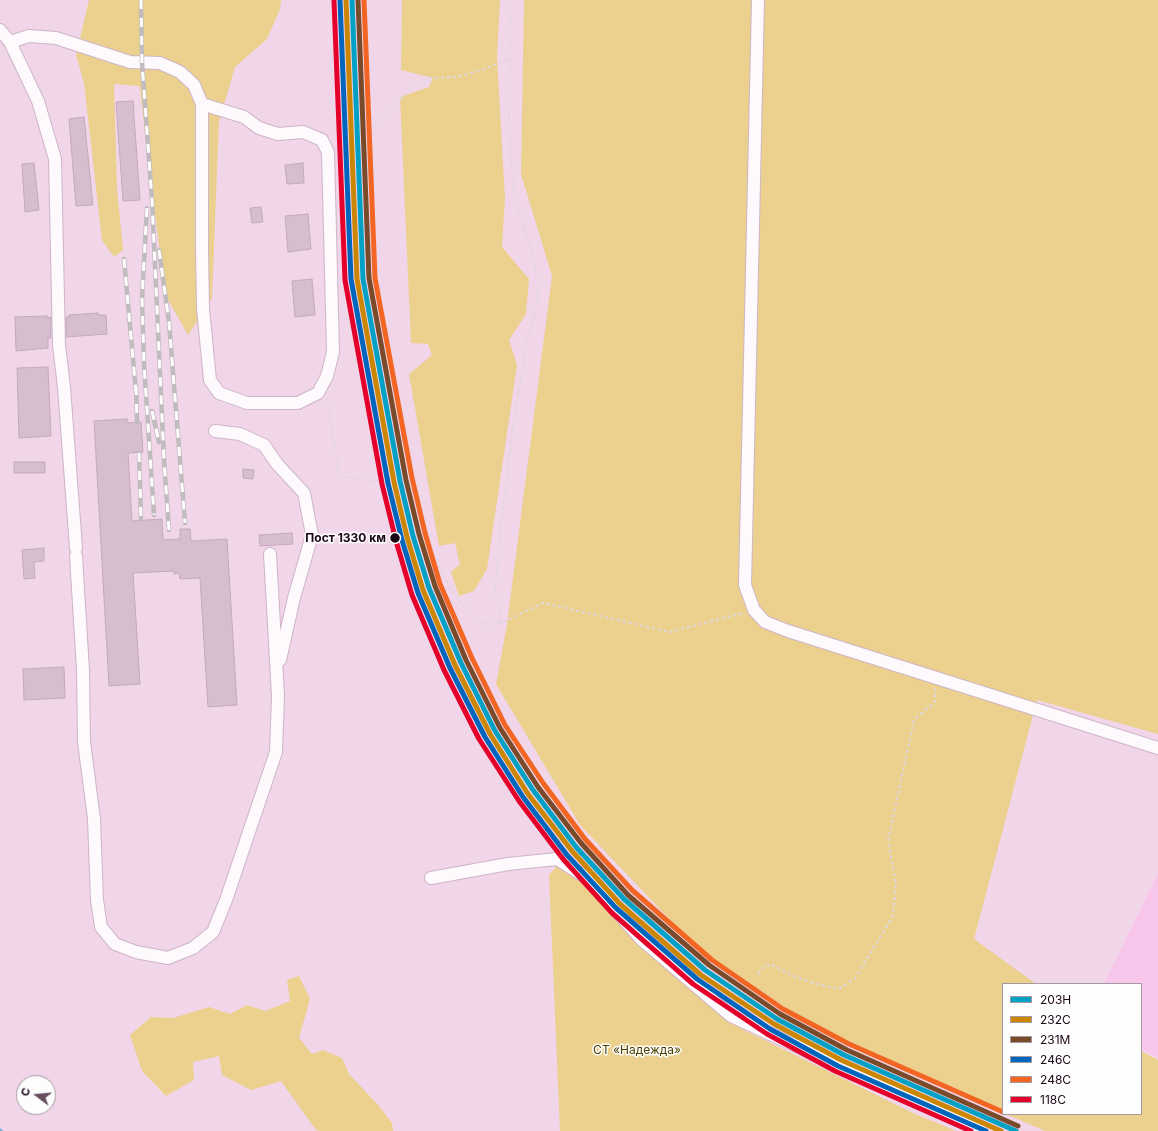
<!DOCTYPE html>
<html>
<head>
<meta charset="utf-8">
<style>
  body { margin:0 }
  #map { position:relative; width:1158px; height:1131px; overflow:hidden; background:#f1d5e9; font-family:Inter,sans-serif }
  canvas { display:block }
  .legend { position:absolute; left:1002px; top:983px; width:140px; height:132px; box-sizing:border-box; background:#fdfdfd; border:1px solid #a39aa1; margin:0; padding:5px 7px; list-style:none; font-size:12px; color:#1b0616 }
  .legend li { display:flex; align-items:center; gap:8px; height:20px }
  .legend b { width:20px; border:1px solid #a39aa1 }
  .north { position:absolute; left:16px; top:1075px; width:40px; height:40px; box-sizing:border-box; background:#fdfdfd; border:1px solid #a39aa1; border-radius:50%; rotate:286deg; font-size:11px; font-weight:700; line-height:16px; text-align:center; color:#1b0616 }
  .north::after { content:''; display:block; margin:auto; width:14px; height:18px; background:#664e60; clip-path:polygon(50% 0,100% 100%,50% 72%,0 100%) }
</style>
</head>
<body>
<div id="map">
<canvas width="1158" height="1131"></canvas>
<ul class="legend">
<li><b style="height:5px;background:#01a1c5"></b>203Н</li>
<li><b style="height:5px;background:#cb8604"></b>232C</li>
<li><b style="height:5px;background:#7a4b2a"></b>231М</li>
<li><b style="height:5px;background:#0065bd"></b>246С</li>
<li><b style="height:5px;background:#f26522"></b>248С</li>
<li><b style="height:5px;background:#e4002b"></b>118С</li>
</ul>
<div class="north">С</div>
</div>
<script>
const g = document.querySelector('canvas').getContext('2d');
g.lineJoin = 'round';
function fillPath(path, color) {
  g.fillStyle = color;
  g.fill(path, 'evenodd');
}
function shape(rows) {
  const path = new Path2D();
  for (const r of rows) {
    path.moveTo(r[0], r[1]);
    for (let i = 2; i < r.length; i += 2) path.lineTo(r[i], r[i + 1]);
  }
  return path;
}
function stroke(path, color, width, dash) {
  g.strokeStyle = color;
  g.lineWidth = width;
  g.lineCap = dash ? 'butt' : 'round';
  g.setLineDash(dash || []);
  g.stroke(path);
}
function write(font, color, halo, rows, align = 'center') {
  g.font = font + ' Inter,sans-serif';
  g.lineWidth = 3;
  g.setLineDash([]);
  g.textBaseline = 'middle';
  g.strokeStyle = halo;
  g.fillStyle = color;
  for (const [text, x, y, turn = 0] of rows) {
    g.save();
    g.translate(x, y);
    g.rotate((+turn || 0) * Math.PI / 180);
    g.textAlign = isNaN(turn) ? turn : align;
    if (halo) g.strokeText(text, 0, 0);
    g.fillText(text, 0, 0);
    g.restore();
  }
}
const built = shape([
  [1158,873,1158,1058,1141,1049,1141,984,1104,984]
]);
const green = shape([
  [89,0,281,0,280,9,267,39,235,67,219,122,212,298,188,335,166,296,149,171,140,87,138,86,114,84,117,188,123,250,114,257,102,240,84,83,76,55],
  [402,0,500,0,497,58,505,199,502,247,529,279,526,314,509,340,517,365,487,569,474,591,459,596,451,572,460,564,455,543,439,546,409,374,432,355,428,344,411,343,400,97,429,87,433,78,401,70],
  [524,0,1158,0,1158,734,1037,700,974,939,1036,984,1003,984,1003,1113,828,1036,696,947,580,825,496,684,507,624,552,276,521,174],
  [561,861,696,994,742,1029,913,1113,956,1131,560,1131,549,875],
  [299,976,310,999,299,1038,312,1054,323,1050,342,1058,349,1074,379,1106,392,1123,393,1131,321,1131,316,1130,281,1081,251,1090,222,1075,219,1056,193,1062,194,1080,166,1096,142,1071,130,1035,151,1017,173,1018,209,1007,230,1014,247,1005,265,1011,290,1001,287,980],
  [1141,1051,1158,1060,1158,1131,1045,1131,1006,1114,1141,1114]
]);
const stream = shape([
  [0,1130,1,1131]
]);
const building = shape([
  [133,101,140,200,123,201,116,102,133,101],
  [84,117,93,205,76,206,69,119,84,117],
  [34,163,39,210,25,212,22,164,34,163],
  [303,163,304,183,287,184,285,165,303,163],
  [261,207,263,222,252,223,250,208,261,207],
  [308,214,311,249,288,252,285,216,308,214],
  [312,279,315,315,295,317,292,281,312,279],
  [98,313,98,315,106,315,107,334,66,337,66,317,70,317,69,315,98,313],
  [47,316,47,318,51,317,51,338,48,338,48,348,16,351,15,317,47,316],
  [48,367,51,436,19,438,17,368,48,367],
  [127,419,127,423,141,422,143,452,128,453,132,521,162,519,163,540,180,539,180,529,190,529,191,541,227,539,237,705,208,707,200,578,180,579,179,573,174,574,174,571,133,573,140,684,109,686,94,421,127,419],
  [14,462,45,462,45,473,14,473,14,462],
  [243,469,254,470,253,479,243,478,243,469],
  [292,533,293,544,260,546,259,535,292,533],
  [44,548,44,561,34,562,35,578,24,579,22,550,44,548],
  [64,667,65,698,24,700,23,669,64,667]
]);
const path = shape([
  [339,155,342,155,350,149,412,88,427,78,457,77,482,70,508,59],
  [327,398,339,476,366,480,400,481,417,486,432,552,453,593,472,617,485,625,501,623,543,603,670,632,743,613],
  [501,623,495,590,501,524,513,427,526,345,538,298,535,262,514,194,509,130,510,0],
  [758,974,764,967,771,964,789,974,813,983,839,989,855,978,893,916,896,884,888,841,914,720,935,702,935,688]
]);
const minor = shape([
  [758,0,745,585,754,610,765,622,788,631,1158,748],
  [0,30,10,42,38,101,55,159,59,345,64,387,76,548],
  [10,42,29,36,56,38,130,62,160,63,180,72,194,85,202,104,202,248,203,309,210,380,219,393,247,403,298,403,318,393,327,376,333,352,328,152,322,140,303,132,278,134,259,128,244,117,202,104],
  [215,431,240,434,264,445,277,464,304,493,312,535,294,598,280,660],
  [76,556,83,670,84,742,94,819,97,900,101,927,115,944,136,952,168,958,193,948,213,932,226,900,276,752,278,696,270,554],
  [431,878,508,864,557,859,587,878,642,940,731,1016,981,1131]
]);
const rail = shape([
  [141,0,142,63,152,200,164,460,169,530],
  [147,208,142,298,144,364,154,515],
  [159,250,169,322,185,523],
  [124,259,136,392],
  [136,386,137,422],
  [152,411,159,442],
  [139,453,141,518]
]);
const rail1 = shape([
  [352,0,363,279,400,481,413,536,429,588,461,663,495,731,533,790,576,847,624,899,705,970,777,1019,844,1055,1016,1131]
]);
const rail2 = shape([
  [346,0,357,279,394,482,407,537,423,590,455,665,490,734,528,794,572,851,620,904,701,975,774,1024,841,1060,1001,1131]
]);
const rail3 = shape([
  [358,0,369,278,406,480,419,534,435,586,466,660,500,728,538,787,581,843,628,895,709,965,780,1014,847,1050,1018,1126]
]);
const rail4 = shape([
  [340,0,351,279,388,483,402,540,418,593,450,668,485,737,523,797,567,855,616,908,697,979,770,1029,838,1066,986,1131]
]);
const rail5 = shape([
  [364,0,375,278,412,478,425,533,440,584,472,658,505,725,543,783,585,839,632,890,712,960,783,1009,849,1044,1003,1112]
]);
const rail6 = shape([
  [334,1,345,280,382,484,396,541,412,595,444,670,479,739,519,801,563,859,612,913,693,984,767,1034,835,1071,971,1131]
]);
const markers = [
  [395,538,5.5,"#1b0616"]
];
const stopNames = [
  ["Пост 1330 км",386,538]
];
const parkNames = [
  ["СТ «Надежда»",637,1050]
];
fillPath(built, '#f9c6eb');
fillPath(green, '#ecd08d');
stroke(stream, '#7ab7ce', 3.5);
fillPath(building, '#d6bdcf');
stroke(building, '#c2abbc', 1);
stroke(minor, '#cdb5c6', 14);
stroke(path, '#e0d7dd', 2, [3, 3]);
stroke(minor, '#fdf9fc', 12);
stroke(rail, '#c1bbbf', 4.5);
stroke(rail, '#fdfdfd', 3, [9]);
stroke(rail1, '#01a1c5', 5);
stroke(rail2, '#cb8604', 5);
stroke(rail3, '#7a4b2a', 5);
stroke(rail4, '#0065bd', 5);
stroke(rail5, '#f26522', 5);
stroke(rail6, '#e4002b', 5);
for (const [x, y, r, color] of markers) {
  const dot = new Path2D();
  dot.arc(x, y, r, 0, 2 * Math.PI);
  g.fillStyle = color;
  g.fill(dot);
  stroke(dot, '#fdfdfd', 1.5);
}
write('bold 12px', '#1b0616', '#fdfdfd', stopNames, 'right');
write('12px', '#4c4000', '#fdfdfd', parkNames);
</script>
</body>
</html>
